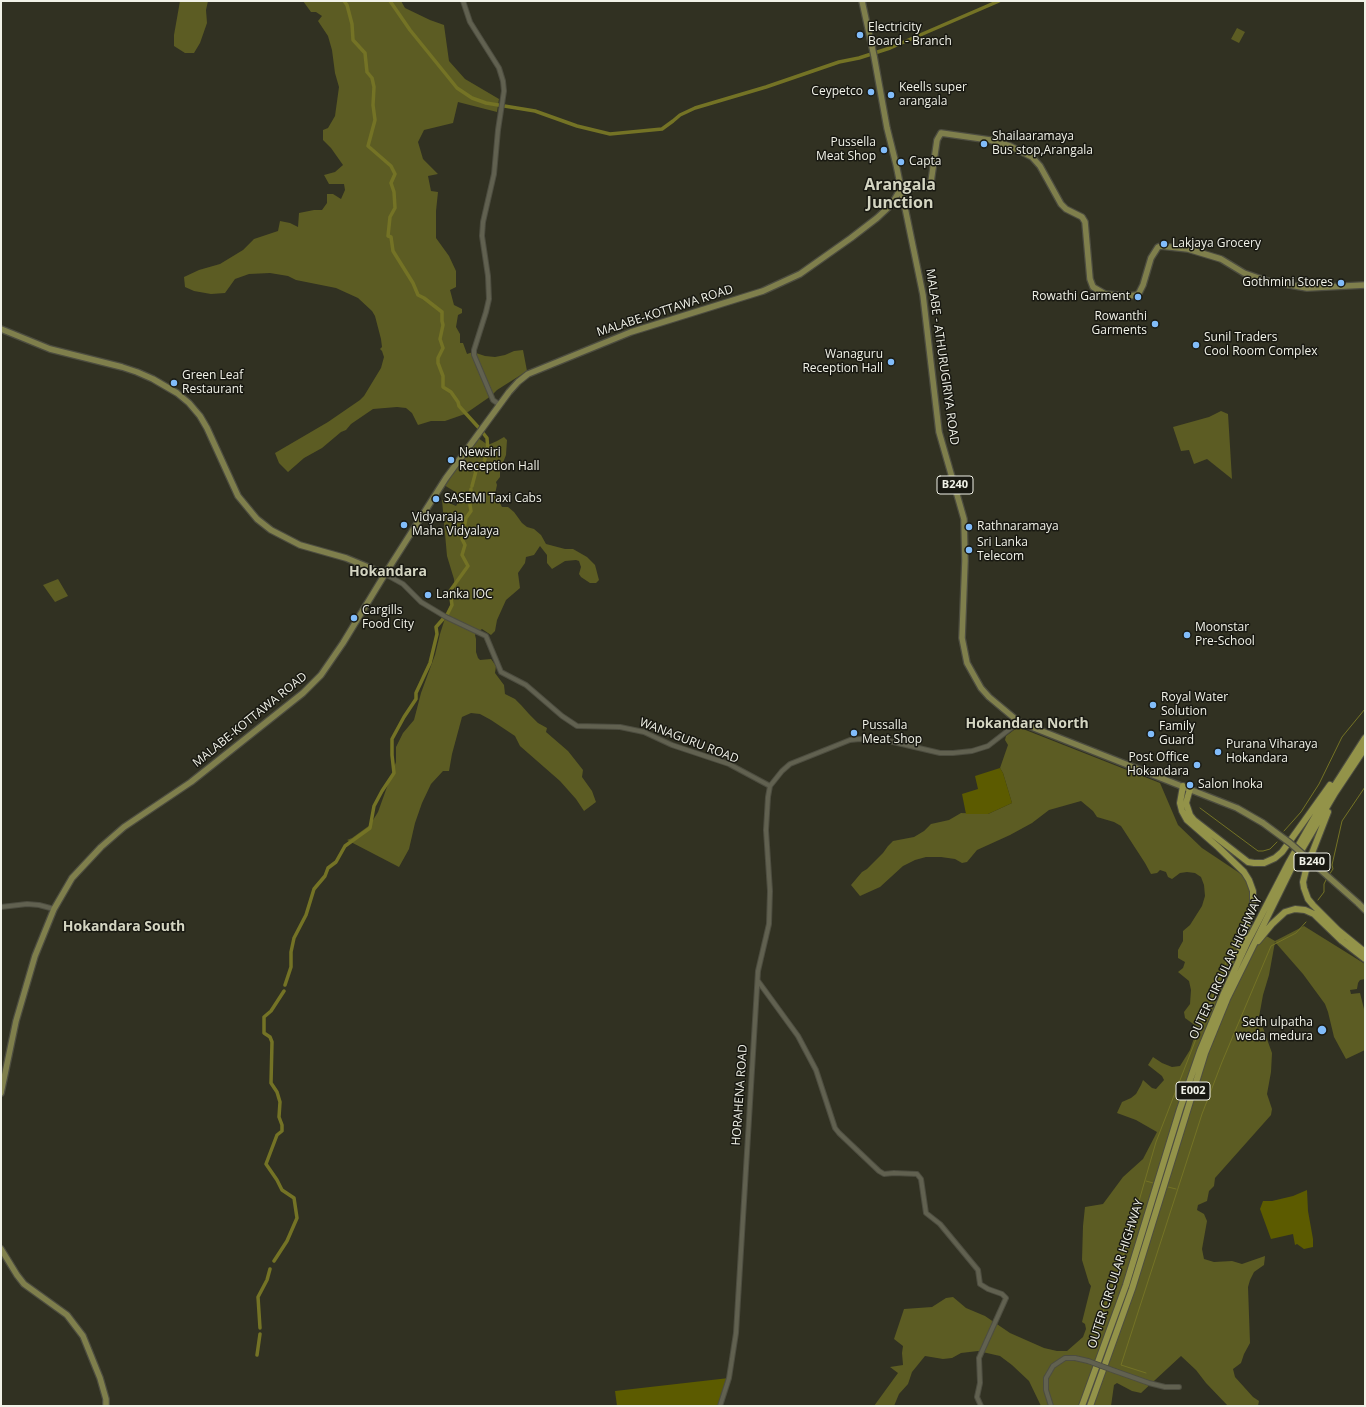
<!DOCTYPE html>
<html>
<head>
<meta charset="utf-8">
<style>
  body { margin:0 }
  #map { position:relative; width:1366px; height:1407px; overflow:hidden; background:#313122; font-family:"Open Sans",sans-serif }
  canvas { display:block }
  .frame { position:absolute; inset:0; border:2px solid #f1f2e8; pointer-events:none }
</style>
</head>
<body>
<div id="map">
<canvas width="1366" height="1407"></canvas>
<div class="frame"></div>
</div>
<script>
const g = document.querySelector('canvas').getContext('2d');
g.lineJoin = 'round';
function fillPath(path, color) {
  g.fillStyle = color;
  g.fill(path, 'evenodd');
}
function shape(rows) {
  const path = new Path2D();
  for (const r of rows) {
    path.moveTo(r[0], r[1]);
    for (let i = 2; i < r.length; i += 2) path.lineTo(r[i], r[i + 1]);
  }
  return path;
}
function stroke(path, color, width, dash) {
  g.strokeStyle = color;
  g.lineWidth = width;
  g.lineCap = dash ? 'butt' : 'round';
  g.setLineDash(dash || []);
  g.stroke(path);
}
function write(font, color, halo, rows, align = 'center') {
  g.font = font + ' "Open Sans",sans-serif';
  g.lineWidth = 3;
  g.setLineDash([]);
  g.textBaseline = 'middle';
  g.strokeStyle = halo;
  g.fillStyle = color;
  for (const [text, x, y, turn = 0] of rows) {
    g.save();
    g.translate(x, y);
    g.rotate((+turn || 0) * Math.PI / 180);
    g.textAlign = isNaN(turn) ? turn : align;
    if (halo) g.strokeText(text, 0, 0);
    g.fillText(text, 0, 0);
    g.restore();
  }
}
const green = shape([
  [180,1,208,1,206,10,207,23,200,43,194,53,185,53,174,46,174,35],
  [303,1,401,1,405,8,430,20,444,25,449,61,465,79,499,99,497,112,458,102,453,123,424,130,418,142,423,159,438,174,428,176,431,191,438,192,436,211,436,238,449,256,456,271,456,287,450,290,454,305,462,309,462,313,458,315,456,327,460,334,460,343,463,343,467,354,473,352,485,356,495,357,505,355,514,351,523,350,527,371,497,390,491,396,465,414,445,421,431,421,418,425,412,413,406,408,397,407,373,409,351,424,346,430,341,432,322,448,304,458,288,472,279,463,275,453,328,422,360,400,364,396,381,368,384,357,382,351,380,349,382,347,381,339,375,316,372,311,358,298,336,288,296,280,288,276,270,273,249,274,235,279,225,293,211,294,194,291,185,287,184,277,199,270,220,264,243,250,254,239,278,231,280,221,290,223,298,227,299,213,314,210,322,210,327,203,327,194,333,194,341,199,345,190,344,184,329,184,324,175,335,172,343,165,331,148,323,140,323,130,328,128,335,116,339,87,335,73,332,50,328,36,318,21,322,16,316,12,311,12],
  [1237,28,1245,32,1239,43,1231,39],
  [1221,411,1228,414,1232,479,1207,459,1194,464,1189,450,1181,451,1173,427,1209,417],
  [504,437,507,440,506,455,500,470,500,477,496,482,497,485,495,494,502,507,508,507,514,512,522,523,527,527,534,529,541,535,546,544,565,549,573,549,587,557,595,565,599,580,596,583,590,583,581,577,579,574,581,567,579,561,576,560,565,561,552,569,547,563,547,555,540,546,534,555,526,557,525,563,518,573,520,588,506,600,497,620,495,631,491,635,482,629,476,633,475,635,476,639,476,652,478,658,480,660,491,659,496,666,495,673,504,685,505,694,515,699,521,705,529,714,538,723,547,728,546,732,568,751,583,770,582,777,592,791,596,802,584,811,576,799,560,781,520,746,515,736,491,720,480,714,471,713,462,717,452,754,449,771,443,771,431,784,422,803,415,823,409,849,399,867,347,840,352,838,370,825,378,812,396,762,396,747,403,733,414,720,421,693,435,655,440,634,447,612,450,606,455,591,454,579,447,556,442,500,456,506,459,501,457,493,444,485,478,438,488,445,497,441],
  [58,579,68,596,55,602,43,585],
  [1018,727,1160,783,1178,825,1202,848,1253,882,1251,905,1244,923,1275,941,1304,926,1365,964,1365,979,1360,980,1358,983,1357,989,1350,990,1351,994,1360,993,1365,1013,1365,1050,1346,1059,1334,1037,1328,1012,1325,1004,1303,974,1275,942,1269,975,1263,995,1259,1017,1272,1053,1271,1072,1267,1094,1272,1109,1271,1115,1215,1178,1214,1186,1209,1191,1207,1201,1198,1205,1197,1210,1204,1214,1207,1221,1202,1249,1204,1259,1214,1262,1232,1261,1242,1264,1265,1256,1264,1265,1254,1272,1250,1280,1248,1287,1250,1343,1244,1354,1241,1363,1233,1369,1235,1377,1253,1397,1259,1401,1258,1406,1228,1406,1206,1383,1196,1370,1181,1356,1141,1393,1132,1391,1117,1383,1114,1385,1111,1406,1041,1406,1029,1381,1012,1365,1000,1356,978,1351,961,1353,952,1358,943,1359,925,1356,912,1372,908,1384,899,1394,894,1406,874,1406,898,1373,890,1367,903,1365,902,1353,903,1346,894,1339,904,1309,932,1307,946,1298,953,1297,966,1308,985,1316,1010,1333,1044,1348,1057,1351,1067,1351,1083,1337,1086,1329,1085,1324,1082,1322,1091,1286,1089,1283,1082,1260,1083,1226,1085,1207,1103,1204,1123,1177,1143,1159,1157,1132,1136,1120,1117,1113,1122,1102,1131,1098,1136,1094,1141,1085,1143,1080,1152,1088,1156,1089,1164,1080,1162,1076,1148,1065,1153,1057,1162,1063,1172,1067,1180,1066,1190,1050,1196,1032,1196,1026,1185,1018,1184,1012,1190,1004,1191,990,1189,981,1178,972,1183,968,1185,962,1178,958,1178,950,1183,941,1183,931,1190,925,1202,906,1205,896,1204,885,1201,877,1195,873,1187,872,1180,873,1172,879,1168,877,1166,872,1160,870,1157,873,1151,874,1145,863,1121,826,1114,822,1097,817,1093,811,1081,801,1049,810,1032,823,1010,835,977,850,967,862,962,863,955,859,941,857,926,857,915,860,903,866,880,887,860,896,851,885,862,872,867,869,883,853,888,846,893,841,914,837,924,831,931,824,949,820,961,813,988,814,1012,803,1003,773,1000,768,1008,745,1005,740,1006,736]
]);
const forest = shape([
  [1000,768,1003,773,1012,803,988,814,966,814,962,794,978,789,975,776],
  [1307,1190,1308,1211,1313,1239,1313,1247,1304,1249,1297,1244,1295,1245,1293,1234,1271,1239,1260,1209,1263,1201,1272,1201,1293,1196],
  [729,1378,720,1406,617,1406,615,1391]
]);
const stream = shape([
  [1200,808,1258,851,1263,851,1270,849,1277,842],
  [1284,831,1301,812,1319,784,1342,737,1365,709],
  [1329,875,1333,869,1332,865,1342,821,1365,787],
  [1318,900,1324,892,1324,884,1327,878],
  [1146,1181,1153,1183],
  [1168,1187,1176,1189],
  [1098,1326,1124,1253,1156,1142,1222,972,1241,926],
  [1146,1373,1121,1365,1202,1114,1222,1062,1271,946,1296,933,1306,922]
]);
const canal = shape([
  [344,1,347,5,352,24,353,40,365,53,367,72,372,78,374,87,373,105,375,120,368,146,391,166,395,174,391,183,394,192,395,208,390,217,388,236,391,237,393,251,413,283,418,295,424,298,442,312,442,321,443,325,440,339,443,348,438,358,438,363,443,376,443,387,451,392,458,402,459,406,479,428],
  [390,1,410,30,457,88,472,98,486,103,535,111,577,126,610,134,662,129,673,121,680,115,695,108,766,87,839,62,859,58,890,48,999,1],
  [472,486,476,471,482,466,488,452,487,438,483,433],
  [447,615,452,605,450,591,468,566,462,555,465,545,462,539,466,518,471,511,470,505,471,489],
  [285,985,291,967,291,952,294,938,306,915,314,889,325,876,328,868,336,862,345,846,370,828,374,806,382,791,394,773,392,755,392,739,404,717,416,699,416,693,430,663,437,634,436,627,443,619],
  [274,1261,287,1241,297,1218,294,1198,282,1190,277,1180,266,1164,277,1135,282,1131,282,1125,279,1117,280,1102,277,1092,271,1083,272,1042,270,1037,264,1033,264,1017,271,1011,284,991],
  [260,1328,258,1297,267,1280,270,1269],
  [257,1355,260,1334]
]);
const minor = shape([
  [463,1,470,22,499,68,503,81,504,91,498,130,494,174,483,222,482,236,488,276,489,299,486,312,474,350,474,355,493,400,500,405],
  [385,574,403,584,421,602,446,617,486,636,501,672,526,685,562,716,577,726,620,727,644,732,672,745,729,764,770,786,782,771,790,764,850,740,860,739,889,741,940,753,953,753,972,751,988,746,1019,722],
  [1,907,27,904,39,905,54,909],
  [758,981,798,1036,816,1070,835,1128,839,1133,879,1171,884,1174,894,1173,917,1174,921,1179,926,1213,940,1224,978,1270,980,1284,988,1289,1002,1294,1006,1298,979,1358,980,1383,977,1397,981,1406],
  [1115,1371,1149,1383,1165,1387,1179,1387],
  [720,1406,729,1378,736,1333,758,971,769,924,770,891,766,830,768,797,770,786],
  [1051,1406,1046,1390,1046,1378,1053,1366,1065,1358,1075,1358,1088,1361]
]);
const major = shape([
  [862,1,874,56,887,128,896,164,923,295,939,432,964,519,965,561,962,638,967,663,981,688,989,697,1019,722,1237,808,1263,823],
  [1,329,50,349,122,367,137,372,153,379,177,393,189,403,200,416,207,428,238,496,257,519,271,530,300,545,346,558,385,574],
  [1358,903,1365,910],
  [1,1093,16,1021,35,956,54,909,72,878,101,847,124,827,191,782,303,693,321,675,343,643,385,574,446,478,509,392,518,382,528,374,631,332,763,291,800,274,851,238,877,218,892,204,901,188,926,187,929,185,931,182,937,140,941,133,990,140,1010,146,1032,157,1040,166,1061,204,1066,209,1082,217,1085,222,1090,279,1093,287,1105,294,1129,296,1136,295,1139,293,1143,285,1151,258,1158,247,1161,246,1188,249,1221,259,1244,273,1267,281,1307,288,1365,285],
  [1,1249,17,1275,24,1284,67,1315,83,1336,100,1378,106,1399,106,1406]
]);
const highway = shape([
  [1183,786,1180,803,1182,811,1187,820,1218,847,1244,872,1249,880,1253,891,1253,903,1250,917,1238,955],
  [1190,789,1186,803,1190,815,1194,820,1248,862,1254,863,1264,863,1275,858,1282,852,1330,785],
  [1328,812,1307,866,1303,882,1304,888,1308,899,1313,905,1338,930,1365,952],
  [1258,941,1272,924,1285,912,1295,909,1305,910,1314,914,1342,941,1365,959],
  [1082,1406,1126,1285,1180,1109,1200,1051,1224,993,1248,941,1289,862,1317,813,1365,738],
  [1090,1406,1132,1289,1205,1053,1227,999,1294,863,1335,793,1365,748]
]);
const minorBridge = shape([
  [1088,1361,1115,1371]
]);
const majorBridge = shape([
  [1263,823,1290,843,1358,903]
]);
const markers = [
  [860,35,4,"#81bcfa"],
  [871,92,4,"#81bcfa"],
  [891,95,4,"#81bcfa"],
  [984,144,4,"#81bcfa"],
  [884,150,4,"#81bcfa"],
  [901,162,4,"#81bcfa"],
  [1164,244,4,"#81bcfa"],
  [1341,283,4,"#81bcfa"],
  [1138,297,4,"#81bcfa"],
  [1155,324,4,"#81bcfa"],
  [1196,345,4,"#81bcfa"],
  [891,362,4,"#81bcfa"],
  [174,383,4,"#81bcfa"],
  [451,460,4,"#81bcfa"],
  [436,499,4,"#81bcfa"],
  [404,525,4,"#81bcfa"],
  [969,527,4,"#81bcfa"],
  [969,550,4,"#81bcfa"],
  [428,595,4,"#81bcfa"],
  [354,618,4,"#81bcfa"],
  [1187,635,4,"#81bcfa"],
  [1153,705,4,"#81bcfa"],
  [854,733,4,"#81bcfa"],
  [1151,734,4,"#81bcfa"],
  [1218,752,4,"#81bcfa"],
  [1197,765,4,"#81bcfa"],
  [1190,785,4,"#81bcfa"],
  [1322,1030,5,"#81bcfa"]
];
const shields = [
  [955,485,36],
  [1312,862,36],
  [1193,1091,34]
];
const shieldNames = [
  ["B240",955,485],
  ["B240",1312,862],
  ["E002",1193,1091]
];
const poiNames = [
  ["Electricity",868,28],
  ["Board - Branch",868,42],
  ["Keells super",899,88],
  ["arangala",899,102],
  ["Ceypetco",863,92,"right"],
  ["Shailaaramaya",992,137],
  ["Bus stop,Arangala",992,151],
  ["Pussella",876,143,"right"],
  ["Meat Shop",876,157,"right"],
  ["Capta",909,162],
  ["Lakjaya Grocery",1172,244],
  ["Gothmini Stores",1333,283,"right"],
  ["Rowathi Garment",1130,297,"right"],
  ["Rowanthi",1147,317,"right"],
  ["Garments",1147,331,"right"],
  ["Sunil Traders",1204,338],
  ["Cool Room Complex",1204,352],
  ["Wanaguru",883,355,"right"],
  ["Reception Hall",883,369,"right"],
  ["Green Leaf",182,376],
  ["Restaurant",182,390],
  ["Newsiri",459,453],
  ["Reception Hall",459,467],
  ["SASEMI Taxi Cabs",444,499],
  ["Vidyaraja",412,518],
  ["Maha Vidyalaya",412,532],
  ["Rathnaramaya",977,527],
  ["Sri Lanka",977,543],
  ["Telecom",977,557],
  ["Lanka IOC",436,595],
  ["Cargills",362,611],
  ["Food City",362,625],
  ["Moonstar",1195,628],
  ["Pre-School",1195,642],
  ["Royal Water",1161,698],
  ["Solution",1161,712],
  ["Pussalla",862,726],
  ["Meat Shop",862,740],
  ["Family",1159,727],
  ["Guard",1159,741],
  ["Purana Viharaya",1226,745],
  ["Hokandara",1226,759],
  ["Post Office",1189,758,"right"],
  ["Hokandara",1189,772,"right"],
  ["Salon Inoka",1198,785],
  ["Seth ulpatha",1313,1023,"right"],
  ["weda medura",1313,1037,"right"]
];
const streetNames = [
  ["MALABE-KOTTAWA ROAD",665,311,-18],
  ["MALABE - ATHURUGIRIYA ROAD",942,357,82],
  ["MALABE-KOTTAWA ROAD",250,720,-39],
  ["WANAGURU ROAD",689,741,21],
  ["OUTER CIRCULAR HIGHWAY",1226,968,-65],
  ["HORAHENA ROAD",740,1095,-86],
  ["OUTER CIRCULAR HIGHWAY",1116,1274,-72]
];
const quarterNames = [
  ["Hokandara",388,572],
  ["Hokandara North",1027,724],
  ["Hokandara South",124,927]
];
const districtNames = [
  ["Arangala",900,185],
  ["Junction",900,203]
];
fillPath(green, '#5c5c23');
fillPath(forest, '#5c5b00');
stroke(stream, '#747325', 1);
stroke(canal, '#747325', 3.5);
stroke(minor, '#4d4d40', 6);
stroke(major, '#4d4d40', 8);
stroke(highway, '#4d4d40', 8);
stroke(minor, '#616150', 4);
stroke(major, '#7f7f4c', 5.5);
stroke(highway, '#939349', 6);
stroke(minorBridge, '#4d4d40', 6, []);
stroke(majorBridge, '#4d4d40', 8, []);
stroke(minorBridge, '#616150', 4);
stroke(majorBridge, '#7f7f4c', 5.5);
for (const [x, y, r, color] of markers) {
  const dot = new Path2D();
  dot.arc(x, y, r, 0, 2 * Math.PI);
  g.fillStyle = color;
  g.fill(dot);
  stroke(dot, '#191912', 1.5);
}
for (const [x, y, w] of shields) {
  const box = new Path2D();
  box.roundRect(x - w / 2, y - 9, w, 18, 3);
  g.fillStyle = '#191912';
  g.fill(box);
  stroke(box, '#f1f2e8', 1);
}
write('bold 11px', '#f1f2e8', null, shieldNames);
write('12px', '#f1f2e8', '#191912', poiNames, 'left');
write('12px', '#f1f2e8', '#191912', streetNames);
write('bold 14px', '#d4d5c2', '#191912', quarterNames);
write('bold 16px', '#d4d5c2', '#191912', districtNames);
</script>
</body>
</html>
